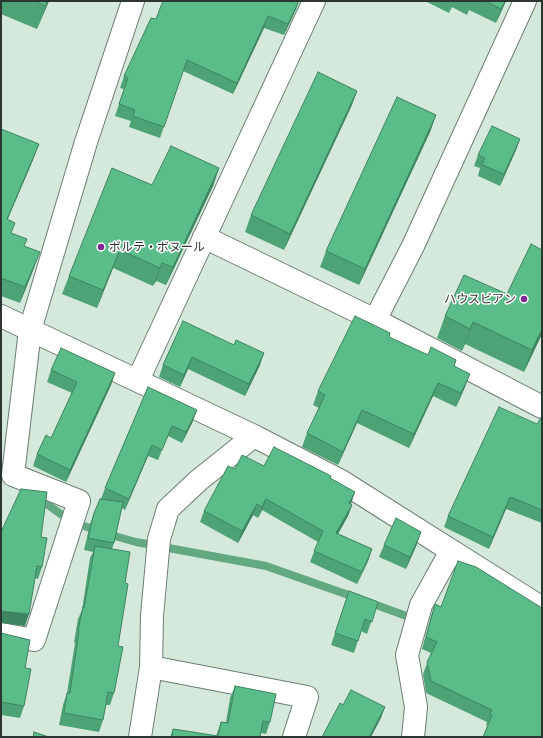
<!DOCTYPE html>
<html>
<head>
<meta charset="utf-8">
<style>
  body { margin:0 }
  #map { position:relative; width:543px; height:738px; overflow:hidden; background:#d5e8dc; font-family:Quicksand,sans-serif }
  canvas { display:block }
  .frame { position:absolute; inset:0; border:2px solid #2d3530; pointer-events:none }
</style>
</head>
<body>
<div id="map">
<canvas width="543" height="738"></canvas>
<div class="frame"></div>
</div>
<script>
const g = document.querySelector('canvas').getContext('2d');
g.lineJoin = 'round';
function shape(rows) {
  const path = new Path2D();
  for (const r of rows) {
    path.moveTo(r[0], r[1]);
    for (let i = 2; i < r.length; i += 2) path.lineTo(r[i], r[i + 1]);
  }
  return path;
}
function stroke(path, color, width, dash) {
  g.strokeStyle = color;
  g.lineWidth = width;
  g.lineCap = dash ? 'butt' : 'round';
  g.setLineDash(dash || []);
  g.stroke(path);
}
function fillPath(path, color) {
  g.fillStyle = color;
  g.fill(path, 'evenodd');
}
function write(font, color, halo, rows, align = 'center') {
  g.font = font + ' Quicksand,"Noto Sans JP",sans-serif';
  g.lineWidth = 3;
  g.setLineDash([]);
  g.textBaseline = 'middle';
  g.strokeStyle = halo;
  g.fillStyle = color;
  for (const [text, x, y, turn = 0] of rows) {
    g.save();
    g.translate(x, y);
    g.rotate((+turn || 0) * Math.PI / 180);
    g.textAlign = isNaN(turn) ? turn : align;
    if (halo) g.strokeText(text, 0, 0);
    g.fillText(text, 0, 0);
    g.restore();
  }
}
const stream = shape([
  [37,497,62,515,84,526,118,537,136,542,266,566,357,598],
  [368,602,412,618]
]);
const street = shape([
  [204,237,375,320,542,407],
  [1,316,254,436,341,481,542,608],
  [375,320,413,246,525,1],
  [138,380,314,1],
  [1,634,34,640,79,501,13,475,30,330,86,142,133,1],
  [151,667,307,697,294,737],
  [140,737,151,667,152,616,159,539,168,509,199,480,254,436],
  [413,737,416,707,407,655,421,605,451,551]
]);
const wall = shape([
  [1,1,49,1,37,29,1,14],
  [425,1,506,1,496,23,469,10,467,15,452,7,449,13],
  [297,7,284,35,264,28,233,94,183,71,160,138,129,127,131,121,115,116,124,89,120,88,124,76,156,19],
  [357,91,351,107,284,250,245,232,251,215],
  [436,115,430,132,359,285,320,267,326,251],
  [1,129,33,160,7,220,11,233,24,246,34,268,20,303,1,296],
  [520,139,516,150,500,186,478,176,480,168,474,166,478,155],
  [219,168,213,186,166,285,156,281,153,286,113,268,97,308,62,294,69,276,152,185],
  [445,316,542,334,524,372,465,344,462,351,437,338],
  [183,321,260,365,245,396,188,369,180,387,159,377,163,365],
  [390,333,389,337,428,355,456,360,454,366,465,387,456,407,433,396,409,448,357,423,338,465,302,447,307,433,319,408,313,405,318,391],
  [51,370,115,373,111,385,66,482,33,466,37,454,51,438,72,393,47,382],
  [148,387,193,421,182,443,168,436,158,460,148,456,125,510,122,508,114,543,112,549,125,583,118,646,114,693,110,705,106,705,103,720,99,732,59,725,63,705,67,693,75,643,74,642,78,619,82,610,90,558,93,552,84,550,90,524,94,513,103,499,101,499,105,488],
  [542,416,542,523,506,509,489,549,444,527,448,516,537,424],
  [264,466,331,478,352,505,348,516,338,534,372,549,368,561,357,584,310,562,318,542,262,510,258,518,253,515,238,543,200,522,204,511,235,469],
  [41,537,42,567,38,579,35,578,25,626],
  [417,544,406,569,379,557,384,545],
  [378,602,367,634,361,631,354,653,331,645,345,603],
  [435,604,441,607,542,608,487,726,486,725,487,722,426,693,423,674,431,653,422,649,431,616],
  [1,633,25,668,24,706,20,718,1,715],
  [235,686,270,722,266,734,261,733,260,737,170,737,173,729,216,736,221,722,226,722,230,698]
]);
const shadedWall = shape([
  [47,1,49,1,37,29,46,6],
  [299,1,297,7,284,35,288,24],
  [505,1,506,1,496,23,501,9],
  [268,16,264,28,233,94,237,83],
  [357,91,351,107,284,250,290,234],
  [436,115,430,132,359,285,365,269],
  [520,139,516,150,500,186,504,174],
  [39,144,33,160,1,235,7,219],
  [219,168,213,186,166,285,173,267],
  [120,250,113,268,97,308,103,290],
  [40,252,34,268,20,303,25,287],
  [162,263,156,281,153,286,160,268],
  [473,322,465,344,462,351,470,329],
  [542,329,542,334,524,372,532,350],
  [264,353,260,365,245,396,249,384],
  [192,357,188,369,180,387,184,375],
  [115,373,111,385,66,482,70,470],
  [470,374,465,387,456,407,461,393],
  [438,383,433,396,409,448,414,434],
  [197,410,193,421,182,443,186,432],
  [362,410,357,423,338,465,343,452],
  [152,445,148,456,125,510,129,499],
  [355,492,351,504,345,514,349,503],
  [510,497,506,509,489,549,493,537],
  [266,499,262,510,258,518,262,507],
  [257,504,253,515,238,543,242,531],
  [352,505,348,516,332,544,336,533],
  [421,532,417,544,406,569,410,557],
  [372,549,368,561,357,584,362,572],
  [1,610,29,614,25,626,1,623],
  [385,707,381,718,371,737,369,737]
]);
const building = shape([
  [34,1,47,1,46,6,34,1],
  [163,1,299,1,288,24,268,16,237,83,187,60,164,127,133,116,135,110,119,104,128,78,124,76,151,18,156,19,163,1],
  [485,1,505,1,501,9,485,1],
  [318,72,357,91,290,234,251,215,318,72],
  [397,97,436,115,365,269,326,251,397,97],
  [492,126,520,139,504,174,482,165,485,158,478,155,492,126],
  [1,129,39,144,7,219,15,223,11,233,27,239,24,246,40,252,25,287,1,278,1,129],
  [171,146,219,168,173,267,162,263,160,268,120,250,103,290,69,276,112,168,152,185,171,146],
  [531,244,542,250,542,329,532,350,473,322,470,329,445,316,464,275,507,294,531,244],
  [355,316,390,333,389,337,428,355,431,347,456,360,454,366,470,374,461,393,438,383,414,434,362,410,343,452,307,433,325,395,318,391,355,316],
  [183,321,234,345,236,340,264,353,249,384,192,357,184,375,163,365,183,321],
  [61,348,115,373,70,470,37,454,46,435,51,438,77,382,51,370,61,348],
  [148,387,197,410,186,432,172,426,162,450,152,445,129,499,105,488,148,387],
  [499,407,537,424,542,416,542,510,510,497,493,537,448,516,499,407],
  [274,447,331,476,330,478,355,492,349,503,352,505,336,533,372,549,362,572,314,551,323,531,266,499,262,507,257,504,242,531,204,511,228,466,235,469,242,455,264,466,274,447],
  [21,489,47,492,41,537,47,538,42,567,37,566,29,614,1,611,1,532,21,489],
  [100,499,123,502,114,543,88,538,94,513,100,499],
  [396,518,421,532,410,557,384,545,396,518],
  [95,546,130,552,125,583,128,584,118,646,123,647,114,693,108,692,103,720,64,713,67,693,70,693,79,631,78,630,83,607,84,608,95,546],
  [458,561,476,567,542,608,542,737,483,737,492,715,490,714,492,710,431,681,427,662,437,642,426,637,435,604,441,607,458,561],
  [349,591,378,602,372,622,365,619,358,641,335,633,349,591],
  [1,633,30,640,25,668,31,669,24,706,1,702,1,633],
  [235,686,276,694,270,722,263,721,260,737,172,737,173,729,218,736,221,722,228,723,235,686],
  [351,690,385,707,369,737,322,737,340,703,343,705,351,690],
  [34,732,49,737,33,737,34,732]
]);
const markers = [
  [101,247,4,"#7e2795"],
  [524,299,4,"#7e2795"]
];
const poiNames = [
  ["ポルテ・ボヌール",109,247],
  ["ハウスビアン",516,299,"right"]
];
stroke(stream, '#62a881', 8);
stroke(street, '#6c7d73', 24);
stroke(street, '#fff', 22);
fillPath(wall, '#4da376');
fillPath(shadedWall, '#3f8460');
fillPath(building, '#5abd89');
stroke(building, '#3f8460', 1);
for (const [x, y, r, color] of markers) {
  const dot = new Path2D();
  dot.arc(x, y, r, 0, 2 * Math.PI);
  g.fillStyle = color;
  g.fill(dot);
  stroke(dot, '#fff', 1.5);
}
write('12px', '#2d3530', '#fff', poiNames, 'left');
</script>
</body>
</html>
